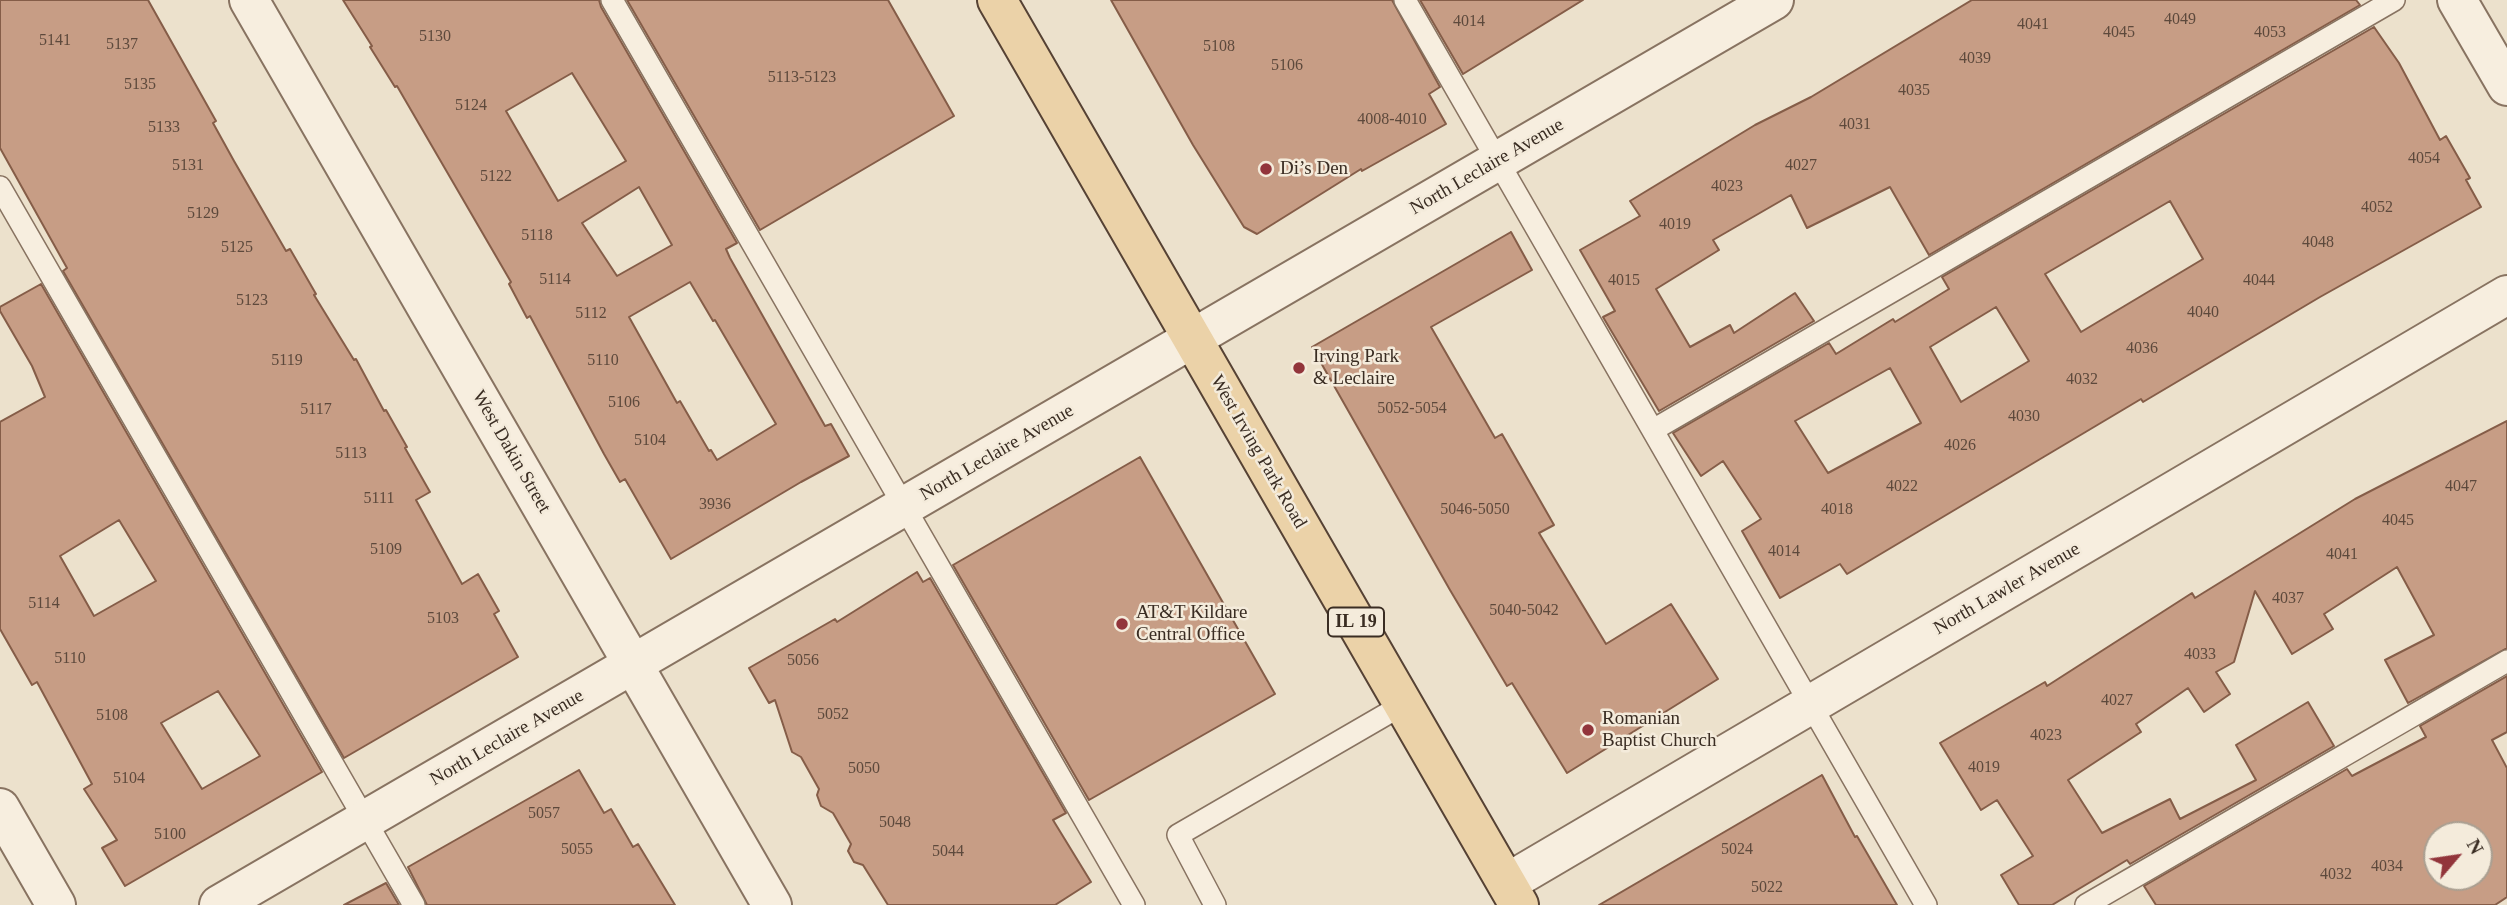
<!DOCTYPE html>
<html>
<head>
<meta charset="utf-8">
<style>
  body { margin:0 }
  #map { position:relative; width:2507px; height:905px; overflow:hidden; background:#ece1cc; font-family:"Times New Roman",serif }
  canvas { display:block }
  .north { position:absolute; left:2423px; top:821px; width:70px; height:70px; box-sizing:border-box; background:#f4ebdb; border:2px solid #aa9f91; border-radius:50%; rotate:61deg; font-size:19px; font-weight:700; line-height:28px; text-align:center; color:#3a2d23 }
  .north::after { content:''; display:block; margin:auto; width:24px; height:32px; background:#92353b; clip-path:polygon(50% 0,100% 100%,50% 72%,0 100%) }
</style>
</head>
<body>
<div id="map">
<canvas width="2507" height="905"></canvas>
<div class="north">N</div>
</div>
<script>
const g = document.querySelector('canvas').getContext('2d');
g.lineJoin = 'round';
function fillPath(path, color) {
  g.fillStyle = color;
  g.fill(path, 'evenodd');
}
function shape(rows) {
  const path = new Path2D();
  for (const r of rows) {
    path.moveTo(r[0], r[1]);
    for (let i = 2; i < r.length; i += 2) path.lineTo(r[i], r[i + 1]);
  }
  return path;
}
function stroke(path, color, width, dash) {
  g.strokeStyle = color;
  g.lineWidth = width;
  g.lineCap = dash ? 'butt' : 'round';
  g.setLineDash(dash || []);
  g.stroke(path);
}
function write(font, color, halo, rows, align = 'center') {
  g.font = font + ' "Times New Roman",serif';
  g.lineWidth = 5;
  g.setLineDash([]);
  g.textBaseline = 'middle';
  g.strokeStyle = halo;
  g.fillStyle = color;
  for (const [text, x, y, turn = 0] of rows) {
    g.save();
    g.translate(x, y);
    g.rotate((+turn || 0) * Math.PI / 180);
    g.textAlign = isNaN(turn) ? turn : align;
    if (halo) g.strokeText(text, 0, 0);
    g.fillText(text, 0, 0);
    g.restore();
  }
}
const building = shape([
  [0,0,148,0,216,121,213,123,234,161,286,251,290,249,316,294,314,295,354,360,356,359,384,411,386,410,407,447,405,448,430,492,416,500,462,584,478,574,499,611,494,614,518,657,344,758,63,271,67,268,0,148,0,0],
  [343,0,599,0,601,7,737,243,726,249,730,258,825,426,831,424,849,456,801,482,671,559,625,479,620,482,604,454,530,316,527,318,509,284,511,282,397,86,395,87,370,47,372,46,343,0],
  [572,73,626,161,558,201,506,111,572,73],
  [639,187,672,245,617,276,582,223,639,187],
  [690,282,713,321,715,320,776,424,717,460,711,450,709,451,680,401,677,403,629,317,690,282],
  [627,0,888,0,954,116,760,230,627,0],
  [1111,0,1392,0,1440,87,1429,94,1446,124,1362,171,1361,169,1257,234,1244,227,1193,145,1111,0],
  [1420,0,1583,0,1463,74,1420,0],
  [1972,0,2356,0,2360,5,1929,255,1890,187,1807,228,1791,195,1713,240,1719,250,1656,289,1690,347,1730,325,1734,333,1795,293,1814,321,1659,411,1603,317,1615,311,1580,250,1640,216,1630,201,1755,125,1811,97,1972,0],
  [2374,27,2399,63,2440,140,2446,136,2470,178,2466,180,2481,207,2320,297,2143,402,2141,399,1847,574,1840,564,1780,598,1742,531,1761,519,1723,461,1701,476,1673,433,1829,343,1836,354,1893,319,1895,322,1949,289,1942,277,2374,27],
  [2170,201,2203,259,2081,332,2045,274,2170,201],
  [1996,307,2029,361,1961,402,1930,347,1996,307],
  [1890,368,1921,423,1828,473,1795,421,1890,368],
  [1511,232,1532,270,1431,327,1495,438,1502,434,1554,525,1539,533,1606,644,1671,604,1718,679,1567,773,1512,683,1507,686,1450,590,1312,347,1511,232],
  [41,284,322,772,125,886,102,848,117,840,84,789,92,784,37,682,32,685,0,629,0,422,45,397,32,366,0,311,0,307,41,284],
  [119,520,156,581,94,616,60,556,119,520],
  [218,691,260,756,202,789,161,723,218,691],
  [2507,421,2507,648,2408,703,2385,660,2434,635,2397,567,2324,614,2333,629,2292,654,2255,591,2234,662,2216,672,2230,694,2204,712,2188,688,2136,724,2141,732,2068,780,2102,833,2170,799,2180,819,2256,780,2236,745,2308,702,2334,746,2130,864,2127,860,2052,905,2019,905,2001,875,2033,856,1997,800,1981,810,1940,743,2045,682,2047,686,2192,593,2195,598,2355,499,2507,421],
  [1140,457,1275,694,1089,800,953,565,1140,457],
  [917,572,923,582,930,578,1066,813,1053,820,1091,882,1055,905,888,905,863,865,854,862,848,851,851,844,833,813,821,806,817,795,819,789,801,757,792,752,775,700,769,703,749,668,835,619,837,622,917,572],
  [2507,676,2507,732,2492,740,2507,768,2507,897,2495,905,2156,905,2144,886,2347,769,2352,776,2426,737,2420,726,2507,676],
  [2437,835,2479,835,2479,877,2437,877,2437,835],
  [579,770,604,813,611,809,633,847,638,844,675,905,427,905,408,867,579,770],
  [1822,775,1855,837,1857,836,1897,905,1599,905,1822,775],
  [386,883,399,905,344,905,386,883]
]);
const lane = shape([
  [612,0,1134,905],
  [1405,0,1926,905],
  [0,187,414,905],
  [1653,430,2394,0],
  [1215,905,1178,835,1404,704],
  [2086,905,2507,661]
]);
const street = shape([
  [249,0,772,905],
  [2457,0,2507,86],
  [0,808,56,905],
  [1507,883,2507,295],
  [219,905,1774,0]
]);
const primary = shape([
  [997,0,1519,905]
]);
const markers = [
  [1266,169,7,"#92353b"],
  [1299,368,7,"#92353b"],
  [1122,624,7,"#92353b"],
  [1588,730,7,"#92353b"]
];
const numberNames = [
  ["4049",2180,20],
  ["4014",1469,22],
  ["4041",2033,25],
  ["4045",2119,33],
  ["4053",2270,33],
  ["5130",435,37],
  ["5141",55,41],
  ["5137",122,45],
  ["5108",1219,47],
  ["4039",1975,59],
  ["5106",1287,66],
  ["5113-5123",802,78],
  ["5135",140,85],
  ["4035",1914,91],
  ["5124",471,106],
  ["4008-4010",1392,120],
  ["4031",1855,125],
  ["5133",164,128],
  ["4054",2424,159],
  ["5131",188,166],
  ["4027",1801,166],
  ["5122",496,177],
  ["4023",1727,187],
  ["4052",2377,208],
  ["5129",203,214],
  ["4019",1675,225],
  ["5118",537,236],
  ["4048",2318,243],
  ["5125",237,248],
  ["5114",555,280],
  ["4015",1624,281],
  ["4044",2259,281],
  ["5123",252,301],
  ["4040",2203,313],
  ["5112",591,314],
  ["4036",2142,349],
  ["5119",287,361],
  ["5110",603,361],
  ["4032",2082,380],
  ["5106",624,403],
  ["5052-5054",1412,409],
  ["5117",316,410],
  ["4030",2024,417],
  ["5104",650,441],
  ["4026",1960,446],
  ["5113",351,454],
  ["4022",1902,487],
  ["4047",2461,487],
  ["5111",379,499],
  ["3936",715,505],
  ["5046-5050",1475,510],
  ["4018",1837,510],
  ["4045",2398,521],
  ["5109",386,550],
  ["4014",1784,552],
  ["4041",2342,555],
  ["4037",2288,599],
  ["5114",44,604],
  ["5040-5042",1524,611],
  ["5103",443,619],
  ["4033",2200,655],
  ["5110",70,659],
  ["5056",803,661],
  ["4027",2117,701],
  ["5052",833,715],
  ["5108",112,716],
  ["4023",2046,736],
  ["4019",1984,768],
  ["5050",864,769],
  ["5104",129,779],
  ["5057",544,814],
  ["5048",895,823],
  ["5100",170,835],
  ["5055",577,850],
  ["5024",1737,850],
  ["5044",948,852],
  ["4034",2387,867],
  ["4032",2336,875],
  ["5022",1767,888]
];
const shields = [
  [1356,622,56]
];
const shieldNames = [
  ["IL 19",1356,622]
];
const streetNames = [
  ["North Leclaire Avenue",1487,167,-30],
  ["West Dakin Street",511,452,60],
  ["West Irving Park Road",1258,452,60],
  ["North Leclaire Avenue",997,453,-30],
  ["North Lawler Avenue",2007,589,-30],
  ["North Leclaire Avenue",507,738,-30]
];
const poiNames = [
  ["Di’s Den",1280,169],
  ["Irving Park",1313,357],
  ["& Leclaire",1313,379],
  ["AT&T Kildare",1136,613],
  ["Central Office",1136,635],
  ["Romanian",1602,719],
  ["Baptist Church",1602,741]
];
fillPath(building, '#c79d85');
stroke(building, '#855d48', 2);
stroke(lane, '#887361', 24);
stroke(street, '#887361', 42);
stroke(primary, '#564234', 42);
stroke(lane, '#f7eedf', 21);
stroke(street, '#f7eedf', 38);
stroke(primary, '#ebd2a8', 38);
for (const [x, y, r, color] of markers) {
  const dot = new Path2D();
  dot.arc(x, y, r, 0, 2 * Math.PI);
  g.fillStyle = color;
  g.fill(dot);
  stroke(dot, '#f4ebdb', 2.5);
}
write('16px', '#5d493c', null, numberNames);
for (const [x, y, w] of shields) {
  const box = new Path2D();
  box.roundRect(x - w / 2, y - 14.5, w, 29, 5);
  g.fillStyle = '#f4ebdb';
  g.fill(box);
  stroke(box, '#3a2d23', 2);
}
write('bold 18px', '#3a2d23', null, shieldNames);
write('19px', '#3a2d23', '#f4ebdb', streetNames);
write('19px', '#3a2d23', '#f4ebdb', poiNames, 'left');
</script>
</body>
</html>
